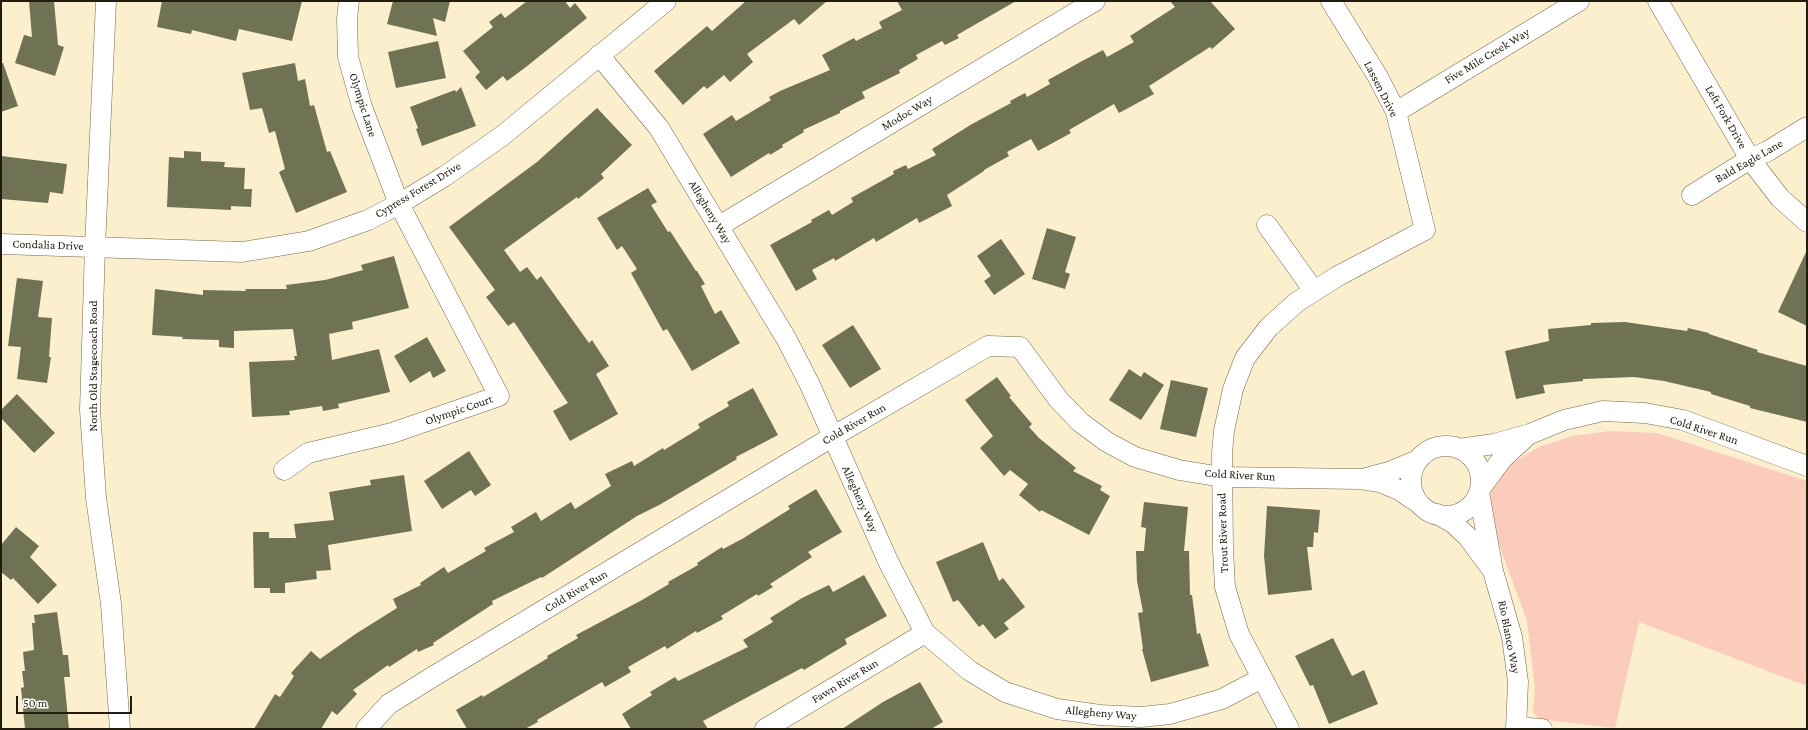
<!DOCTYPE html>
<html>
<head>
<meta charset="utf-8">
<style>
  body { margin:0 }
  #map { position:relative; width:1808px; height:730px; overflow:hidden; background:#fcefcd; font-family:"Crimson Pro",serif }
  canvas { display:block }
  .frame { position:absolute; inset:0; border:2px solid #201c0f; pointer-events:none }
  .scale { position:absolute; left:16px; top:696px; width:116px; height:18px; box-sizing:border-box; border:2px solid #201c0f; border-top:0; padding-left:5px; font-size:12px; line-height:14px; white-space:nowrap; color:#201c0f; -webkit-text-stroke:3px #fff; paint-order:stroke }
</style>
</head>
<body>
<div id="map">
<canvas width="1808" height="730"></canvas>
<div class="frame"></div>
<div class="scale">50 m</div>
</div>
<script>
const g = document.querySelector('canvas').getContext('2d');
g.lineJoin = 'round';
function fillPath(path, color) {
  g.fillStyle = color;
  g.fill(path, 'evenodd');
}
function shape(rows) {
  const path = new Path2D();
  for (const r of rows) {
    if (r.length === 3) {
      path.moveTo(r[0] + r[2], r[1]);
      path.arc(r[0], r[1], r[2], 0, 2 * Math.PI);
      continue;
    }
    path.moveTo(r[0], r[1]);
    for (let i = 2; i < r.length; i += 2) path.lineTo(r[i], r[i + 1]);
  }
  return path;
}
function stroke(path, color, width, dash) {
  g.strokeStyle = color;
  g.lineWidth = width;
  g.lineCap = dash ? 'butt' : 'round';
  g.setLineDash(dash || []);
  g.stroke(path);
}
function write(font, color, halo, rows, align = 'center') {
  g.font = font + ' "Crimson Pro",serif';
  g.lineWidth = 3;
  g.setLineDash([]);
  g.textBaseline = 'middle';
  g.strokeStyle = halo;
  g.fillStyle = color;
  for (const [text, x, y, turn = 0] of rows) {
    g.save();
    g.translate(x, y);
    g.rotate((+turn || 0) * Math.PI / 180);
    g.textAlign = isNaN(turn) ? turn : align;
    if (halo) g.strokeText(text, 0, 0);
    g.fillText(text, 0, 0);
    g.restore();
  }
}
const green = shape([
  [1610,431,1657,433,1807,481,1807,686,1639,622,1615,728,1538,719,1533,711,1535,688,1527,621,1496,536,1489,510,1491,491,1505,468,1539,447,1572,436]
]);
const building = shape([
  [29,1,54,1,58,45,64,47,55,76,15,63,24,35,32,37],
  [162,1,302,1,292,41,239,29,236,41,192,30,191,34,157,27],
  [393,1,450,1,445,22,433,18,437,36,387,24],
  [527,1,565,1,570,8,575,3,587,18,526,67,507,81,503,76,486,90,475,77,480,72,463,51,493,27,489,22,501,13,505,18],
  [746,1,827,1,799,25,794,19,747,54,753,62,730,82,724,75,707,89,704,86,683,105,654,71,707,26,712,31],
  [897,1,1016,1,957,35,959,38,945,45,942,41,916,55,918,59,899,70,900,73,862,92,865,98,840,111,840,113,803,130,804,132,782,145,783,147,770,155,769,153,731,177,703,134,732,115,736,121,771,100,769,97,780,91,830,70,822,55,854,38,856,41,882,28,879,22,902,10],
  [1170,1,1210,1,1235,29,1212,49,1210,47,1149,86,1154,94,1119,113,1114,104,1069,130,1071,133,1038,151,1031,139,1007,152,1009,156,984,170,984,171,947,195,952,206,919,223,917,218,876,242,874,238,835,261,834,258,812,270,817,279,796,291,770,245,812,222,811,220,829,210,832,215,853,202,851,198,894,174,893,171,906,165,908,169,936,155,932,149,972,124,1011,103,1010,101,1025,93,1027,97,1050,84,1048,80,1084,60,1103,50,1107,57,1134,42,1130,36,1175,7],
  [438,41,446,78,396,88,388,52],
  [1,63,3,63,18,106,1,112],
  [295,63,298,81,305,79,310,106,314,105,327,152,330,151,347,192,296,213,279,172,285,169,275,131,269,133,262,108,250,110,242,73],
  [461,87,476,126,422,146,416,129,418,128,410,107,455,90,456,92],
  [597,108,632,145,601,174,604,178,578,199,577,197,504,250,520,272,527,267,537,280,541,276,589,343,592,340,609,366,596,374,618,414,570,441,553,411,568,403,514,322,508,326,486,297,495,290,449,227,537,162],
  [184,151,201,152,201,161,225,162,224,167,245,168,244,189,252,189,251,207,231,206,231,210,167,207,169,157,184,158],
  [1,156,67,164,63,194,50,192,48,203,1,199],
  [648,188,657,202,651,205,668,232,670,231,696,271,697,271,705,284,701,286,715,314,721,310,740,343,692,371,667,329,663,331,631,273,637,269,622,246,617,250,597,218],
  [1047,228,1076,237,1065,272,1070,274,1065,289,1032,279],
  [1001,239,1025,274,994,295,984,281,991,276,977,256],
  [1807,250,1807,326,1778,312],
  [394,256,409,308,352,322,353,329,329,334,332,360,379,349,390,392,338,404,339,408,323,411,322,406,289,411,290,415,252,417,249,362,295,360,294,356,297,356,293,329,234,331,234,348,219,347,219,340,182,339,183,337,152,335,155,289,203,295,203,290,246,291,245,289,287,289,286,285,325,280,363,270,361,265],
  [17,278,43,281,38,317,52,318,49,357,51,357,47,383,17,379,21,347,8,346],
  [1625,322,1687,331,1688,328,1709,333,1709,334,1758,350,1757,352,1807,366,1807,422,1750,408,1750,406,1711,394,1711,392,1664,381,1634,377,1583,379,1583,381,1543,385,1545,393,1516,399,1505,351,1549,341,1548,329,1591,325,1591,323],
  [853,325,881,369,850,388,822,345],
  [427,337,446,371,433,378,430,371,410,383,394,356],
  [1129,369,1141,377,1144,372,1164,385,1141,420,1109,400],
  [997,377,1011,396,1009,397,1032,424,1029,427,1039,438,1076,468,1073,471,1102,486,1100,490,1110,496,1089,535,1041,510,1040,512,1019,495,1028,484,1010,470,1004,476,980,448,993,436,965,400],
  [1171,380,1208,388,1196,437,1160,429],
  [753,388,778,435,736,457,737,459,661,504,637,516,542,578,541,577,492,601,493,604,433,643,434,645,418,652,417,649,389,667,388,665,353,690,357,694,337,715,332,711,321,729,254,729,275,694,280,697,294,676,291,673,311,651,320,659,357,633,397,608,393,599,421,585,420,583,444,567,448,573,486,551,484,548,514,532,511,527,536,512,541,521,571,502,575,509,611,486,605,474,632,461,634,466,663,448,664,450,700,428,698,424,729,406,727,402],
  [17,394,55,433,34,453,1,418,1,410],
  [469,451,491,485,475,496,471,490,442,509,424,481],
  [404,475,412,531,328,545,331,570,316,571,317,579,285,583,285,593,270,593,270,588,254,588,253,532,269,532,269,538,296,538,294,524,334,520,329,492,371,485,370,480],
  [816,489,842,532,808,552,812,557,770,584,773,587,758,596,757,594,721,616,723,619,697,633,696,631,667,649,665,646,628,667,631,672,605,687,602,682,537,720,538,722,525,729,467,729,456,710,482,695,483,697,548,658,547,656,578,638,576,635,642,600,669,584,668,582,698,565,697,563,722,547,723,549,742,539,790,509,788,506],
  [1144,502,1188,507,1184,551,1189,551,1190,595,1192,595,1197,634,1200,633,1209,666,1151,682,1142,649,1143,649,1138,613,1143,612,1137,581,1136,551,1144,551,1146,528,1141,527],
  [1267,506,1320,510,1318,533,1314,532,1313,547,1307,547,1312,590,1268,595,1264,556],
  [16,527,39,546,30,557,57,585,38,604,13,578,11,580,1,572,1,545],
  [983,542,999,581,1003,578,1025,607,1004,623,1009,629,995,639,983,624,979,627,958,600,953,602,936,562],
  [864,575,887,616,845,639,847,644,804,670,802,668,703,721,708,729,631,729,622,714,652,695,650,692,675,677,678,681,748,647,743,640,773,622,770,618,802,598,829,585,833,592],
  [57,612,63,655,68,655,70,677,64,677,69,729,25,729,21,688,24,687,22,671,25,671,23,652,34,650,32,623,35,623,34,615],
  [1333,638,1352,676,1364,670,1378,704,1329,724,1313,685,1310,686,1295,656],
  [920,682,943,722,931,729,842,729,883,702]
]);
const minor = shape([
  [106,1,95,247,90,410,96,498,111,604,120,729],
  [1658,1,1750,159,1780,198,1807,222],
  [599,55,659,128,787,340,810,385,888,561,925,633,970,671,1005,692,1057,709,1100,715,1141,717,1170,714,1222,699,1262,678],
  [1396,112,1579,1],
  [1692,195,1750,159,1768,151,1807,127],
  [1267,225,1314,291],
  [719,226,1095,1],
  [1,244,242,252,309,241,368,220,399,204,445,176,502,136,666,1],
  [1446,481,35],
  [1459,449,1494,444,1530,434,1564,420,1603,411,1645,413,1683,420,1807,466],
  [284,470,308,453,392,433,499,396,399,204,362,107,348,57,347,18,349,1],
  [1366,478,1389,472,1418,460],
  [1480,489,1502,459,1528,435],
  [1437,514,1453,523,1468,537,1493,571,1479,492],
  [1493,571,1512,637,1518,682,1516,729],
  [1516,727,1542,729],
  [366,729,389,704,434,676,832,437,988,346,1020,347,1058,399,1080,422,1107,442,1135,457,1179,470,1222,477,1360,479,1380,482,1399,490,1420,504],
  [765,729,925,633],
  [1289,729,1239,634,1225,587,1223,549,1222,453,1224,431,1233,389,1245,358,1269,327,1297,302,1338,276,1425,230,1396,112,1378,77,1331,1]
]);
const streetNames = [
  ["Five Mile Creek Way",1487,56,-31],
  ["Lassen Drive",1381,89,63],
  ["Olympic Lane",363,105,72],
  ["Modoc Way",907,113,-31],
  ["Left Fork Drive",1726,117,60],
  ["Bald Eagle Lane",1749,161,-30],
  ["Cypress Forest Drive",418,190,-31],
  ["Allegheny Way",710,212,59],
  ["Condalia Drive",48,245,2],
  ["North Old Stagecoach Road",93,366,-90],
  ["Olympic Court",459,410,-19],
  ["Cold River Run",854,424,-30],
  ["Cold River Run",1704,430,18],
  ["Cold River Run",1240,475,3],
  ["Allegheny Way",860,499,66],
  ["Trout River Road",1223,533,-92],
  ["Cold River Run",576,591,-31],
  ["Rio Blanco Way",1509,637,79],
  ["Fawn River Run",845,681,-31],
  ["Allegheny Way",1101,713,5]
];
fillPath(green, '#fbccbc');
fillPath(building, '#6f7354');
stroke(minor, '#73684a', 21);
stroke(minor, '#fff', 20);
write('12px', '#201c0f', '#fff', streetNames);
</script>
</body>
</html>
